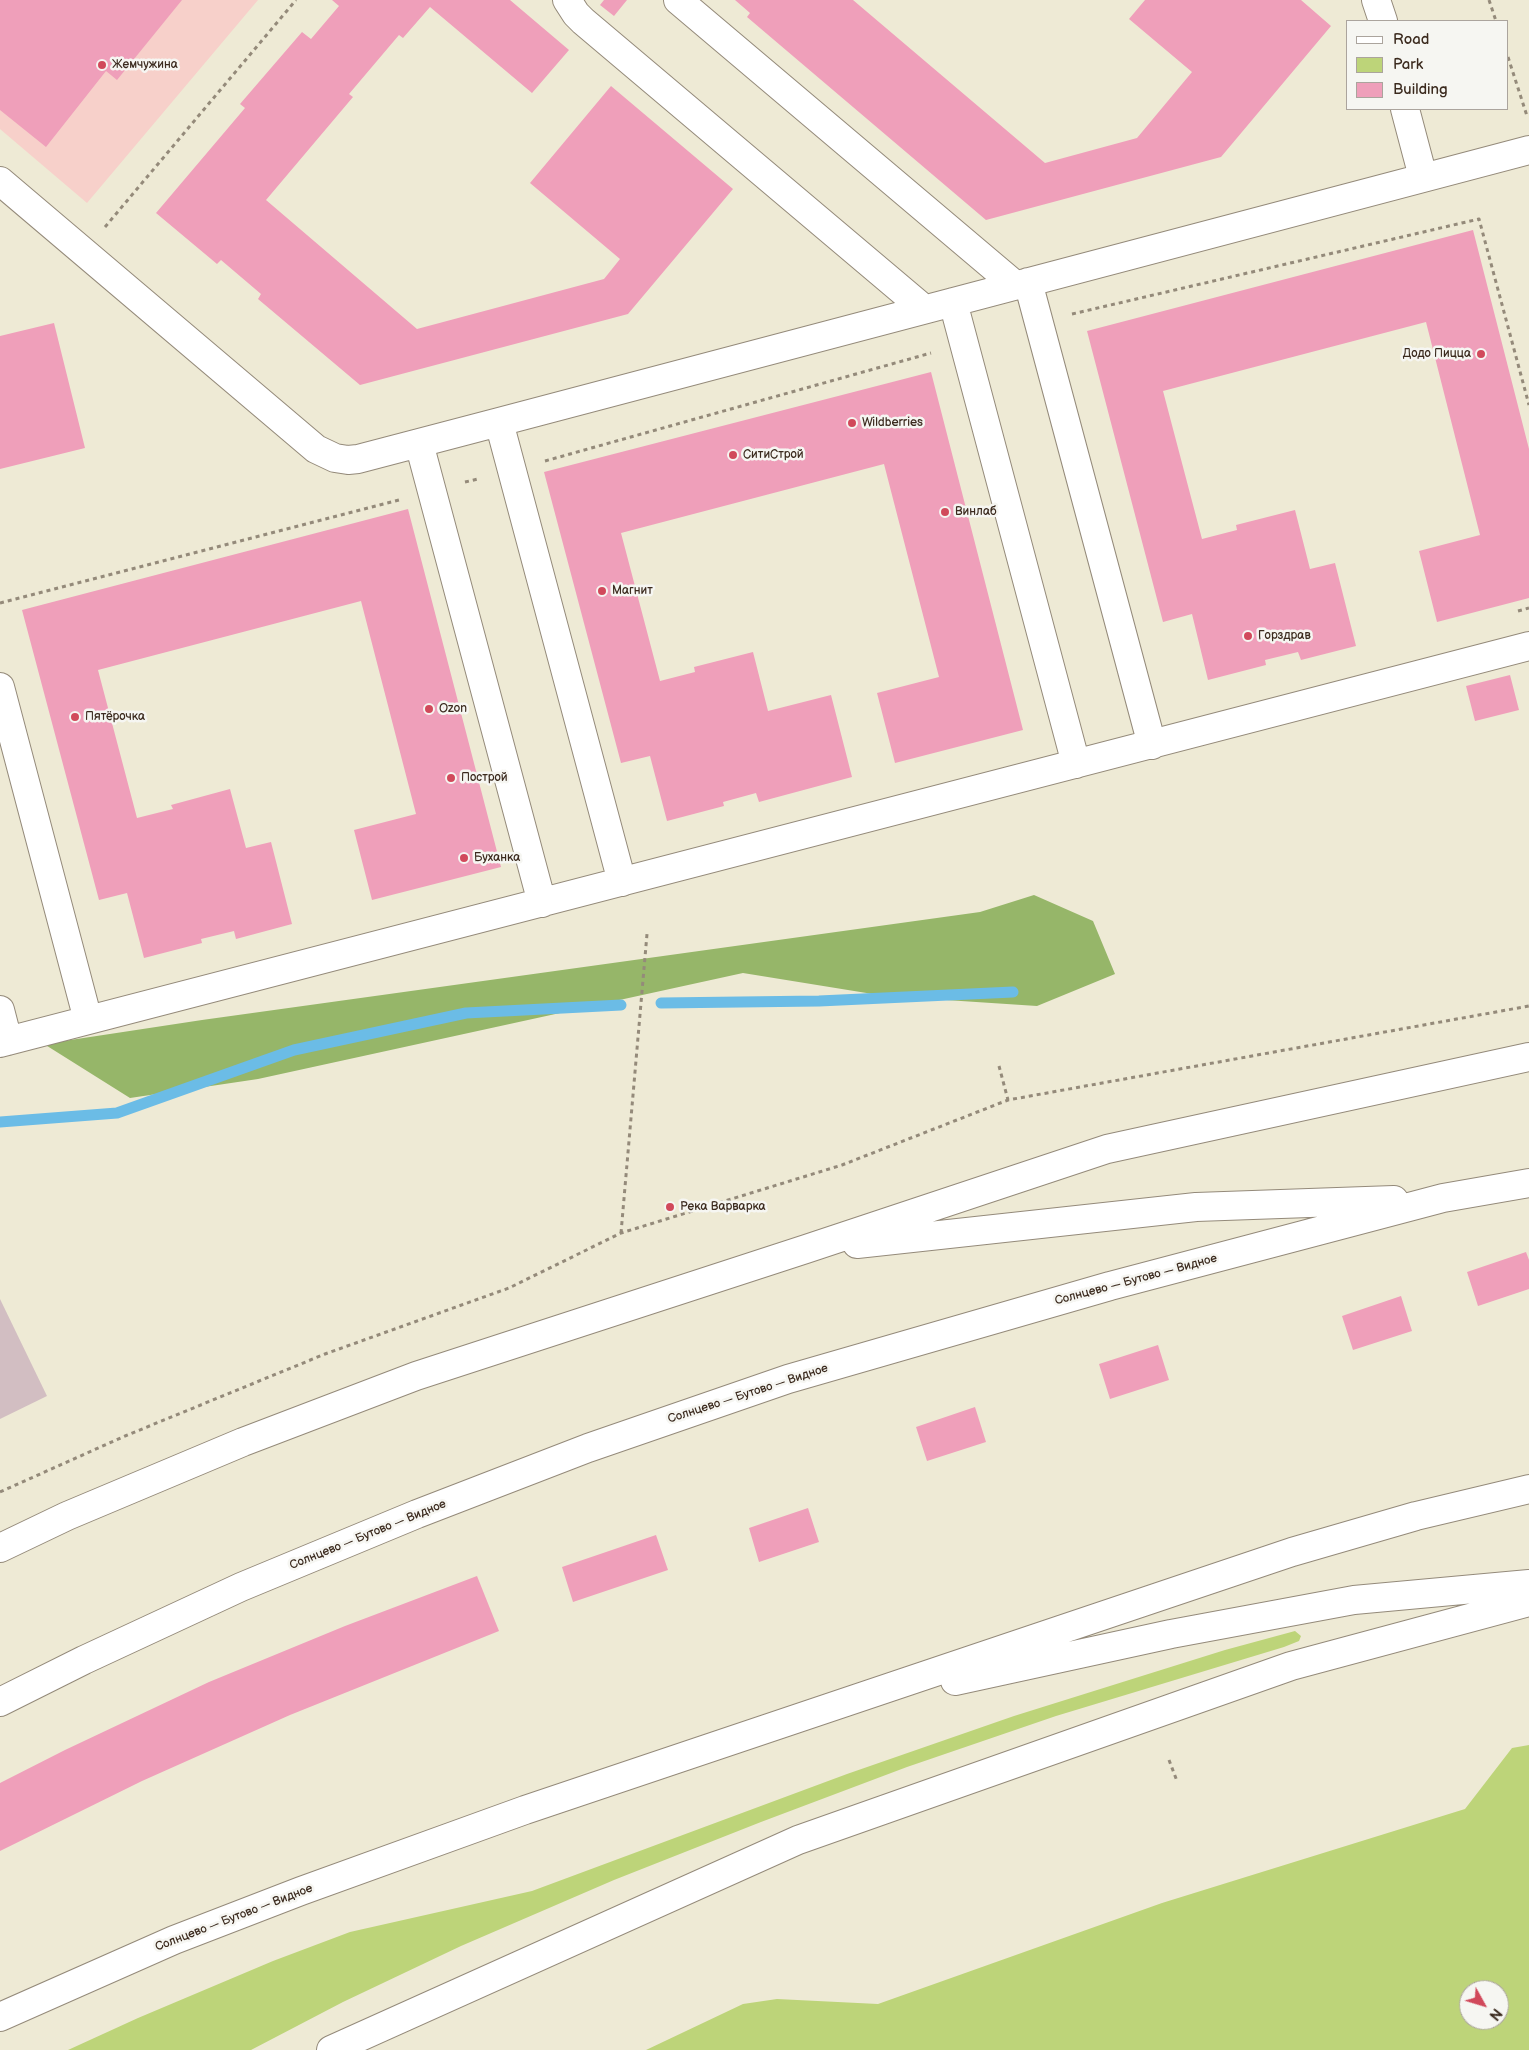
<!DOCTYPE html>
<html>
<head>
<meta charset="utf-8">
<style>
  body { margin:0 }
  #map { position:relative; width:1529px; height:2050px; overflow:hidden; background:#eeead5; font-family:"Balsamiq Sans",sans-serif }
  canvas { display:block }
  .legend { position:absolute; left:1346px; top:20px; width:162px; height:90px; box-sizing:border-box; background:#f6f6f2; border:1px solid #aba49d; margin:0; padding:6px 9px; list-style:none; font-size:15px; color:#3b2a1e }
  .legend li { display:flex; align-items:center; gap:10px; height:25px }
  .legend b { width:25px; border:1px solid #aba49d }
  .north { position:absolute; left:1459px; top:1980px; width:50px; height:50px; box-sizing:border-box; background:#f6f6f2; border:1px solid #aba49d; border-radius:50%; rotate:129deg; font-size:14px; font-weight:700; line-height:20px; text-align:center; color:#3b2a1e }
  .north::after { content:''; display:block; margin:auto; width:18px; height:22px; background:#d1495b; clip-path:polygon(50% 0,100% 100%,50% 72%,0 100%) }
</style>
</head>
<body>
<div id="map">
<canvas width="1529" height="2050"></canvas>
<ul class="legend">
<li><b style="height:6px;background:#fff"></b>Road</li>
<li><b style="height:14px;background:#bdd479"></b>Park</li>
<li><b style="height:14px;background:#ef9fba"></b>Building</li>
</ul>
<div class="north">N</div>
</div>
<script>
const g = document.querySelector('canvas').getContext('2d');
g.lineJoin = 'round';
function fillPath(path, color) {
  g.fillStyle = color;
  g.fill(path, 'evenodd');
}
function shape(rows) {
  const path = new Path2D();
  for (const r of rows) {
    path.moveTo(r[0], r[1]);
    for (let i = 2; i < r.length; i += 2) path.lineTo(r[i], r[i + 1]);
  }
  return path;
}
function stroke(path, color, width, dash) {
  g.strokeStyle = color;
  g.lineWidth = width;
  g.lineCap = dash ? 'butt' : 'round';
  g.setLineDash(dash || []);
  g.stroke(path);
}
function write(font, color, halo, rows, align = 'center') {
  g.font = font + ' "Balsamiq Sans",sans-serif';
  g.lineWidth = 5;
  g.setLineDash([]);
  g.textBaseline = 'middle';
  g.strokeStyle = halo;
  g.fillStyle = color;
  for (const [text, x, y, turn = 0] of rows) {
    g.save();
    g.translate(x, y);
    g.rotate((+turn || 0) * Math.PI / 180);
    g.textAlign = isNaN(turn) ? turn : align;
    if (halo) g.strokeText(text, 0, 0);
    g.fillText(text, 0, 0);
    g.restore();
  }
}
const built = shape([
  [0,0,258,0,87,203,0,129]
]);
const industrial = shape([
  [0,1299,47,1396,0,1419]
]);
const green = shape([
  [1295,1631,1301,1636,1299,1641,1284,1647,1056,1716,907,1767,761,1822,614,1880,461,1946,343,2002,251,2050,68,2050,138,2018,273,1961,350,1932,532,1891,847,1774,1014,1716,1225,1650],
  [1529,1745,1529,2050,646,2050,743,2004,777,1999,878,2004,1162,1903,1465,1809,1512,1748],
  [1469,1990,1499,1990,1499,2020,1469,2020]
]);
const forest = shape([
  [1034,895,1093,921,1115,974,1037,1006,885,996,743,973,258,1079,130,1098,44,1044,202,1020,980,912]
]);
const stream = shape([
  [661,1003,819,1001,1013,992],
  [0,1122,117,1113,294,1050,466,1013,621,1005]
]);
const building = shape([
  [0,0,182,0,117,80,106,71,46,147,0,110],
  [332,0,510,0,569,50,532,93,430,7,403,38,399,35,349,94,353,97,266,200,417,329,604,279,620,259,530,183,611,86,733,189,628,314,360,385,258,299,261,294,221,260,217,264,156,213,245,108,240,104,302,32,311,39,339,6],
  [604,0,627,0,614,16,600,5],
  [735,0,853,0,1045,163,1137,138,1192,72,1129,19,1145,0,1301,0,1331,26,1221,157,986,220,747,17,750,13],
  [1473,230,1529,449,1529,598,1437,622,1419,551,1480,535,1426,322,1163,391,1202,539,1237,530,1236,525,1295,510,1310,569,1335,563,1356,646,1301,660,1298,652,1265,660,1266,665,1208,680,1192,614,1163,622,1087,331],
  [54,323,85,448,0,469,0,336],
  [931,372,1023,730,895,763,877,693,939,677,884,464,621,533,660,681,695,672,694,667,753,652,768,711,831,695,852,777,759,802,756,793,723,802,724,806,667,821,650,756,621,763,544,472],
  [408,509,501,867,372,900,354,830,416,814,361,601,98,670,137,818,173,809,171,805,230,789,246,848,271,842,292,924,236,939,234,931,201,939,202,943,144,958,127,893,99,900,22,610],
  [1510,675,1519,710,1475,721,1466,686],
  [1526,1252,1529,1260,1529,1289,1478,1306,1467,1272],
  [1401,1296,1412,1331,1353,1350,1342,1316],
  [1158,1345,1169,1380,1110,1399,1099,1364],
  [975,1407,986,1442,927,1461,916,1427],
  [808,1508,819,1542,759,1562,749,1528],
  [656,1535,668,1570,573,1602,562,1567],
  [477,1576,499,1631,290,1715,142,1781,0,1851,0,1783,65,1750,209,1682,345,1626]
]);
const path = shape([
  [1489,0,1496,21],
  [1508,57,1527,116],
  [105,227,296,0],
  [1072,314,1479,219,1529,405],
  [545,461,931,353],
  [465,482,478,479],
  [0,603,399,500],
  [1518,611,1529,608],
  [999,1066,1008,1100],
  [621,1233,647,934],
  [0,1492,125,1436,325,1354,509,1288,621,1233,842,1165,1008,1100,1529,1006],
  [1169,1760,1177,1781]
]);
const minor = shape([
  [567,0,576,14,583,21,924,309],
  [678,0,1015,285],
  [1376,0,1383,21],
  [1405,109,1423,177],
  [0,181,316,449,335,458,348,460,358,459,499,422,1529,150],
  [1028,282,1152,745],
  [953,302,1076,764],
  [499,422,622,882],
  [419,443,542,903],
  [0,687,88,1020],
  [0,1010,8,1041],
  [0,1043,1529,646]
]);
const major = shape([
  [857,1244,1196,1207,1394,1200],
  [0,1548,67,1516,243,1442,416,1376,806,1249,1107,1149,1529,1057],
  [955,1681,1171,1634,1354,1600,1529,1584],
  [0,1702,84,1660,241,1587,417,1514,588,1448,788,1379,1110,1286,1443,1198,1529,1183],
  [0,2017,174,1940,301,1891,525,1810,1292,1552,1416,1516,1529,1489],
  [331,2050,798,1840,1291,1666,1529,1602]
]);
const markers = [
  [102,65,5,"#d1495b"],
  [1481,354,5,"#d1495b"],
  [852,423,5,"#d1495b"],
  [733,455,5,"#d1495b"],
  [945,512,5,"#d1495b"],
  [602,591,5,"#d1495b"],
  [1248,636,5,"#d1495b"],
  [429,709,5,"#d1495b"],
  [75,717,5,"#d1495b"],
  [451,778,5,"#d1495b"],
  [464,858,5,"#d1495b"],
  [670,1207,5,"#d1495b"]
];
const poiNames = [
  ["Жемчужина",112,65],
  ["Додо Пицца",1471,354,"right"],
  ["Wildberries",862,423],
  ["СитиСтрой",743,455],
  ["Винлаб",955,512],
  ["Магнит",612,591],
  ["Горздрав",1258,636],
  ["Ozon",439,709],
  ["Пятёрочка",85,717],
  ["Построй",461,778],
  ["Буханка",474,858],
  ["Река Варварка",680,1207]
];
const streetNames = [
  ["Солнцево — Бутово — Видное",1136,1280,-15],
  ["Солнцево — Бутово — Видное",748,1394,-18],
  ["Солнцево — Бутово — Видное",368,1535,-22],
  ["Солнцево — Бутово — Видное",234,1918,-21]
];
fillPath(built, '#f7d0ca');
fillPath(industrial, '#d2bec2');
fillPath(green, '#bdd479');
fillPath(forest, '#96b669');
stroke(stream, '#6bbce6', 11);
fillPath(building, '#ef9fba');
stroke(minor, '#948a7a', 30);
stroke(major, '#948a7a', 30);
stroke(path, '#948a7a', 3, [4, 4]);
stroke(minor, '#fff', 28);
stroke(major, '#fff', 28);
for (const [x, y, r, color] of markers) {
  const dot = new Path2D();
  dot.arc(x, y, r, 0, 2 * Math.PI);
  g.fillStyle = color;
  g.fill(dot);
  stroke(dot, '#f6f6f2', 2);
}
write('12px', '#3b2a1e', '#f6f6f2', poiNames, 'left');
write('12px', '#3b2a1e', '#f6f6f2', streetNames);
</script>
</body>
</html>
